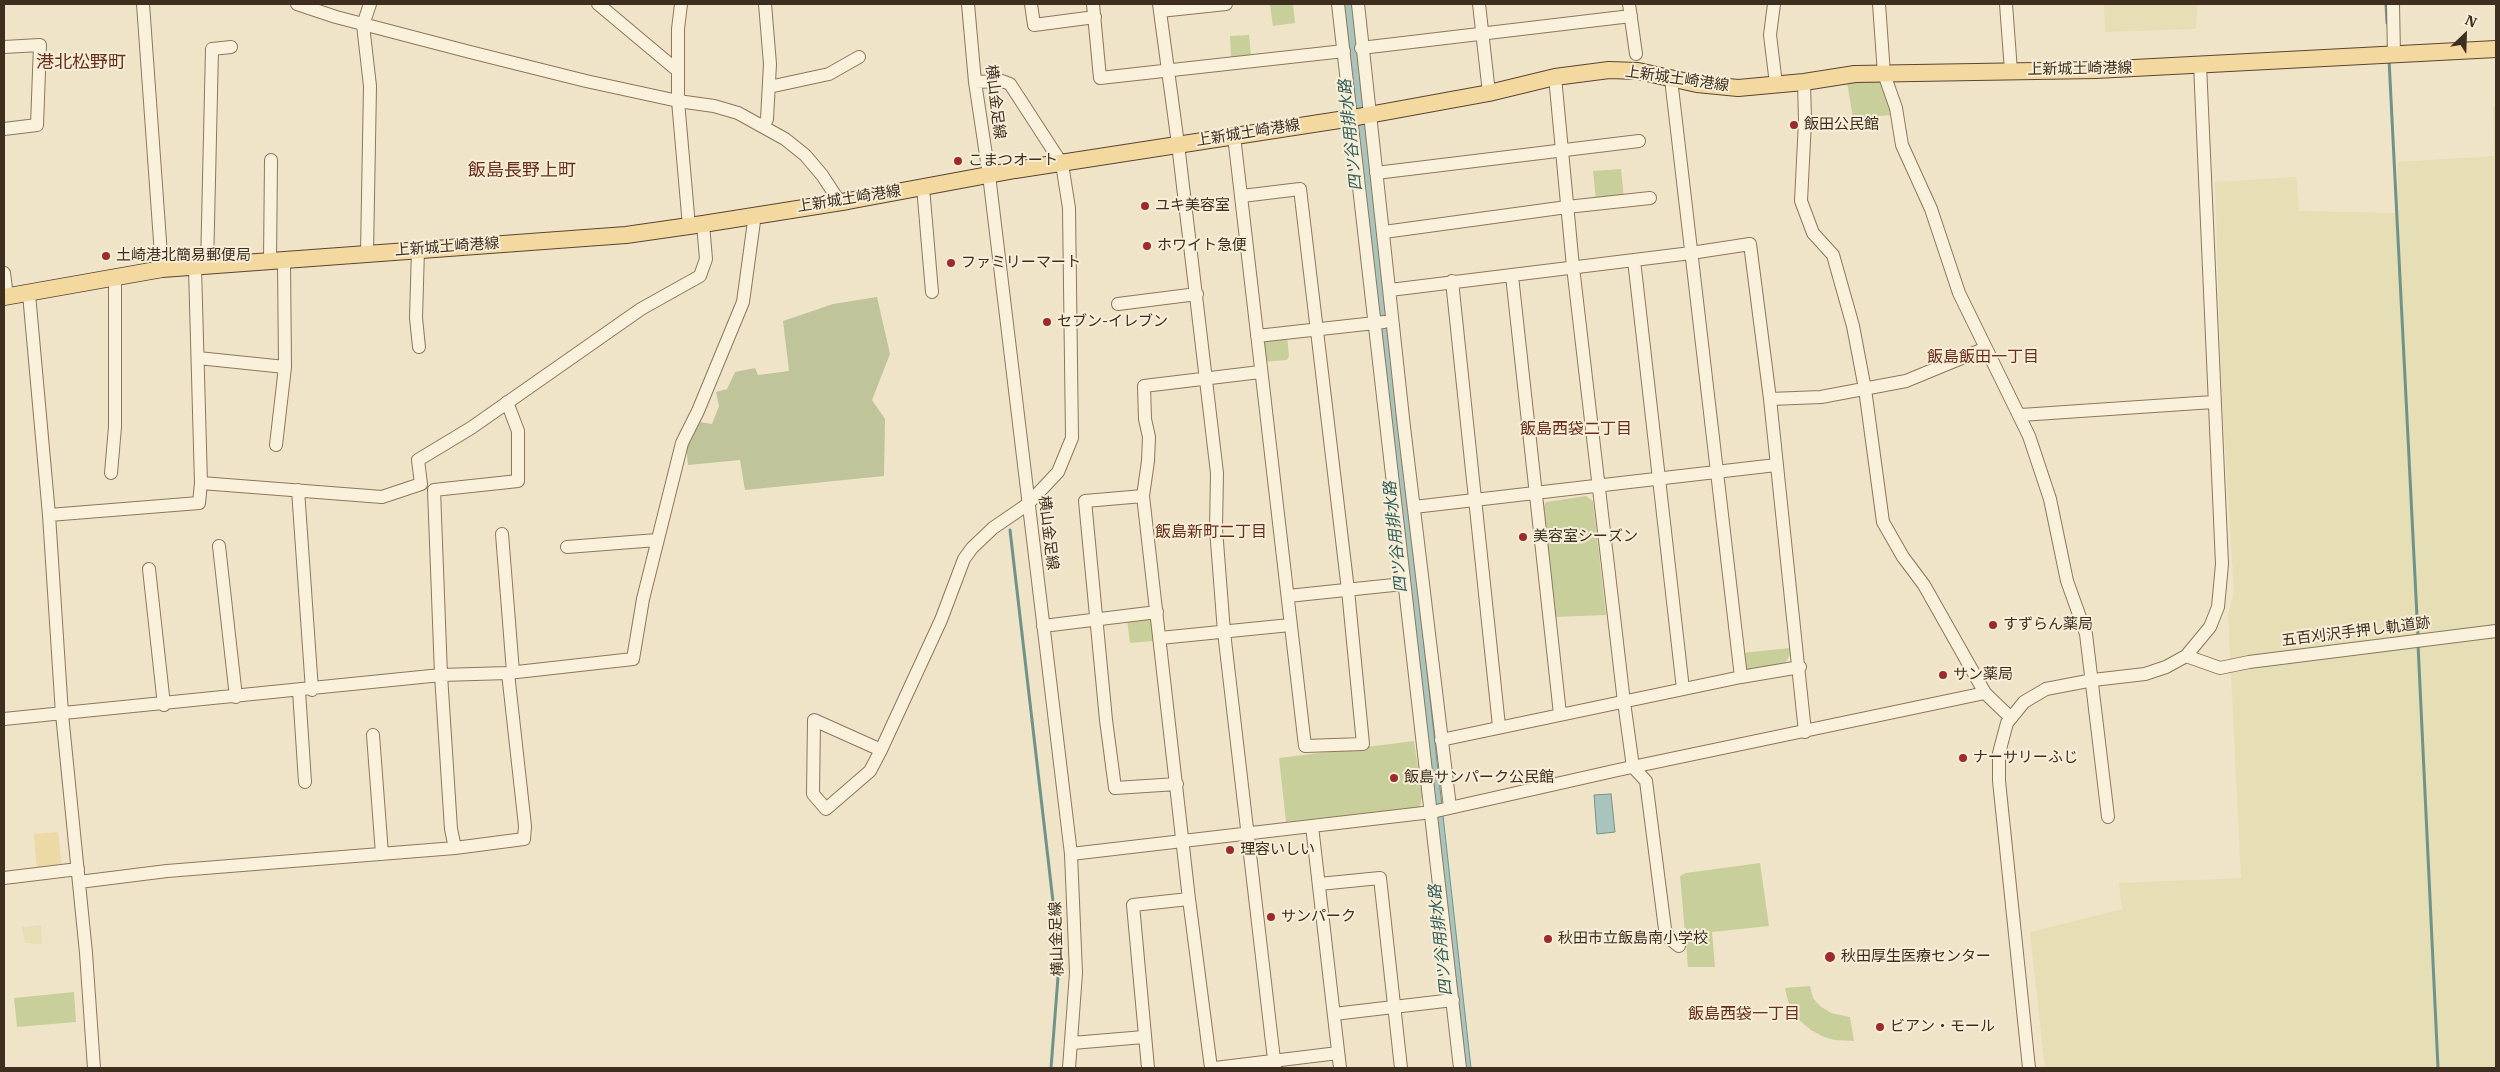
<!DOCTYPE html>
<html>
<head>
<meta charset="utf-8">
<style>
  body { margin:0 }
  #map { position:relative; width:2500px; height:1072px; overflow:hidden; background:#f0e4c8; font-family:"IBM Plex Serif",serif }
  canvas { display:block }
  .frame { position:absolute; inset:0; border:5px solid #3d2e20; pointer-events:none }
  .north { position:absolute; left:2440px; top:10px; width:50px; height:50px; -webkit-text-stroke:4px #f7eed8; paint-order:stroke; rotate:24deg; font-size:14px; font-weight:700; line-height:20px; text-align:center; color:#3d2e20 }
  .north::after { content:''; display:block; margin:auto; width:18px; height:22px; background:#3d2e20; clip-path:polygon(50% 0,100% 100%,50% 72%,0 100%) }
</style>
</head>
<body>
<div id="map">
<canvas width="2500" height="1072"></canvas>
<div class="frame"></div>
<div class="north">N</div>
</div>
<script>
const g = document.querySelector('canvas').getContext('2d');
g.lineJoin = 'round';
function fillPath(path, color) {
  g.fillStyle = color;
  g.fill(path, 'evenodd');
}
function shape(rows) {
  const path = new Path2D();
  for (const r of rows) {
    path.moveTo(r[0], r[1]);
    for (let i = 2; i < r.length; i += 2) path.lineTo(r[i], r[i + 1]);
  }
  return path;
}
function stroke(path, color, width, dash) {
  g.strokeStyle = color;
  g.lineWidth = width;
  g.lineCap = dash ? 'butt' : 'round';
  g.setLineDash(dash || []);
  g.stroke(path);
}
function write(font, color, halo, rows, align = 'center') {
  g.font = font + ' "IBM Plex Serif","Noto Sans JP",serif';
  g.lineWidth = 4;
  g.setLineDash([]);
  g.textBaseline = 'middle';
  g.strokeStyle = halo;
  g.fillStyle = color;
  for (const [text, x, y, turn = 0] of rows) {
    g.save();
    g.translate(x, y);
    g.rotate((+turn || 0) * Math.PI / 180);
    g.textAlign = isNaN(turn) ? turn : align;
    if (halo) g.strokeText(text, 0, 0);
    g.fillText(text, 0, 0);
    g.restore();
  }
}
const farmland = shape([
  [2104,4,2197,4,2196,29,2105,32],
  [2493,107,2496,107,2496,1068,2045,1068,2030,932,2122,909,2119,883,2241,878,2228,614,2234,592,2222,398,2215,182,2296,177,2299,211,2397,213,2398,162,2494,156],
  [41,925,42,944,25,943,22,927]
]);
const green = shape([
  [1293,4,1295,23,1273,26,1270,5],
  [1249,35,1251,55,1231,57,1230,36],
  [1882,81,1892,115,1853,118,1847,83],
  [1621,169,1624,198,1596,201,1593,171],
  [1287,336,1289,356,1287,360,1263,362,1262,342],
  [1586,496,1593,501,1606,615,1555,617,1543,508,1546,502],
  [1147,616,1152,620,1153,641,1130,643,1127,619],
  [1790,648,1790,655,1784,665,1751,670,1743,667,1742,653],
  [1414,741,1422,796,1420,807,1286,822,1279,758],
  [1760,863,1769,926,1712,932,1715,967,1688,967,1680,876,1686,873],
  [1810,986,1813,998,1820,1006,1831,1013,1850,1017,1854,1041,1834,1040,1822,1036,1811,1030,1799,1020,1788,1001,1785,988],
  [74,992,76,1022,17,1027,14,998]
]);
const sand = shape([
  [58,832,62,869,37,871,34,834]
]);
const cemetery = shape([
  [877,297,890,354,872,400,885,419,884,476,745,490,740,460,688,465,686,444,700,422,712,424,719,406,716,392,727,389,735,372,755,368,758,375,789,371,783,321,833,304]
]);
const water = shape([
  [1344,4,1353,4,1471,1068,1465,1068,1344,4],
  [1611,794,1615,832,1597,834,1594,795,1611,794]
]);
const stream = shape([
  [2386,4,2387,23],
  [2389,59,2418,637],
  [1010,530,1057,936,1059,964,1051,1068],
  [2418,644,2438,1068]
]);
const minor = shape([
  [143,4,162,269],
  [297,4,336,17,470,52,586,81,678,101,714,106,738,113,785,139,805,155,822,175,839,201],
  [598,4,678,71],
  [681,4,678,29,678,101,689,226],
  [968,4,975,82,989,175,1071,854,1076,973,1069,1068],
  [1031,4,1034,25,1095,17],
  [1093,4,1100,78,1344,51],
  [1159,4,1178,144,1217,473,1216,529,1224,632,1275,1068],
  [1338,4,1460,1068],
  [1358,4,1404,427,1450,807],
  [1479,4,1489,93],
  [1629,4,1636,54],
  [1774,4,1770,35,1776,84],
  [1879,4,1884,74,1896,108,1902,145,1931,209,1959,293,2029,436,2050,499,2067,581,2086,634,2108,817],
  [2006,4,2011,71],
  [2393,4,2394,54],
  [1160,11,1226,4],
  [4,47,40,45,37,125,4,129],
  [1361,48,1631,16],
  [1555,77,1573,267,1624,702,1633,767,1646,781,1665,929,1669,938,1679,946],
  [1671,79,1741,677],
  [1804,82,1805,121,1801,201,1813,233,1833,255,1853,326,1865,389,1883,522,1903,557,1924,585,1985,693],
  [769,87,829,74,859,57],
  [763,127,767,119,770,64,765,4],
  [1234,136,1305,746,1363,744,1348,590,1300,189,1242,196],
  [1376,173,1639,141],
  [923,187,932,292],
  [1384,232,1567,207,1650,198],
  [418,249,416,318,419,347],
  [367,253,370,86,363,25,370,4],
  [1634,260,1683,689],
  [270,261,271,160],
  [207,267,212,49,231,47],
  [4,273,7,296],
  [1512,276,1560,714],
  [1452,281,1499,726],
  [1390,290,1691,253,1750,244,1770,399,1805,732],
  [29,294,49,515,62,714,86,953,94,1068],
  [1118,304,1197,294],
  [1257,336,1384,322],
  [198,358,285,367,284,260],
  [1770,399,1821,397,1906,381,1986,348],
  [2021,415,2213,402],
  [276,445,285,367],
  [111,473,115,427,115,278],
  [201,483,382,497,421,484,418,460,471,428,641,309,700,276,706,259,703,224],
  [298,490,312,690],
  [1143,496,1085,501,1106,720,1115,788,1177,784],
  [1414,507,1776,465],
  [49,515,199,503,201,483,195,268],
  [502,534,513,672],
  [219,546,236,697],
  [567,547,657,540],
  [149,569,164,705],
  [1288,596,1403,584],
  [1043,626,1157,612],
  [1160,638,1290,625],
  [2186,656,2220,668,2249,662,2496,631],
  [299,691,305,782],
  [4,719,441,675,508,673,633,659,643,599,682,443,698,411,743,302,755,214],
  [373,735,382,854],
  [1441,740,1741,677,1800,667],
  [881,750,814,720,813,794,826,809,870,771,881,750,941,620,964,559,972,548,993,528,1028,504,1058,472,1072,438,1069,208,1062,164,1010,84,1002,81,975,82],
  [1312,826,1340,1068],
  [455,848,451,829,441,675,434,490,518,481,518,431,507,402],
  [1071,854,1432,812,1618,770,1985,693,2011,718],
  [4,878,78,869],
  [79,882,167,871,455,848,524,839,525,826,508,673],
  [1319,884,1380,878,1401,1068],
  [1334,1014,1453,1000],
  [1072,1043,1144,1037],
  [1148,1068,1133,905,1189,899],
  [1211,1068,1189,899,1143,496,1148,461,1149,437,1145,419,1144,386,1260,372],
  [1215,1068,1338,1053],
  [2029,1068,1999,781,1999,753,2007,723,2024,702,2046,689,2093,680,2145,674,2166,667,2186,656,2210,627,2218,607,2222,564,2200,64]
]);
const major = shape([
  [4,297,162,269,626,235,703,224,848,201,1015,170,1352,118,1489,93,1555,77,1609,70,1638,71,1697,84,1738,88,1804,82,1855,74,2096,70,2496,49]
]);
const markers = [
  [1794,125,5,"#9e2a2b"],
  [958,161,5,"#9e2a2b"],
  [1145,206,5,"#9e2a2b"],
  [1147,246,5,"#9e2a2b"],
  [106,256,5,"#9e2a2b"],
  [951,263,5,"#9e2a2b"],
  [1047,322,5,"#9e2a2b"],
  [1523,537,5,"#9e2a2b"],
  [1993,625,5,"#9e2a2b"],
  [1943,675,5,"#9e2a2b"],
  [1963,758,5,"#9e2a2b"],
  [1394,778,5,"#9e2a2b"],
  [1230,850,5,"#9e2a2b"],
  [1271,917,5,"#9e2a2b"],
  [1548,939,5,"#9e2a2b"],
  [1830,957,6,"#9e2a2b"],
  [1880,1027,5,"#9e2a2b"]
];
const streetNames = [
  ["上新城土崎港線",2080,69,-1],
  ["上新城土崎港線",1677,79,8],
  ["横山金足線",995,102,83],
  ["上新城土崎港線",1248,133,-9],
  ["上新城土崎港線",849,199,-9],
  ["上新城土崎港線",447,247,-4],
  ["横山金足線",1048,533,83],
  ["五百刈沢手押し軌道跡",2356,632,-7],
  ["横山金足線",1057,939,-92]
];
const poiNames = [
  ["飯田公民館",1804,125],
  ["こまつオート",968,161],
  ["ユキ美容室",1155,206],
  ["ホワイト急便",1157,246],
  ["土崎港北簡易郵便局",116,256],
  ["ファミリーマート",961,263],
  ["セブン-イレブン",1057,322],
  ["美容室シーズン",1533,537],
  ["すずらん薬局",2003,625],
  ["サン薬局",1953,675],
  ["ナーサリーふじ",1973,758],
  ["飯島サンパーク公民館",1404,778],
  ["理容いしい",1240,850],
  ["サンパーク",1281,917],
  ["秋田市立飯島南小学校",1558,939],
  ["秋田厚生医療センター",1841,957],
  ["ビアン・モール",1890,1027]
];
const waterNames = [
  ["四ツ谷用排水路",1351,135,-96],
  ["四ツ谷用排水路",1396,537,-96],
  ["四ツ谷用排水路",1441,940,-96]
];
const neighbourhoodNames = [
  ["飯島飯田一丁目",1983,357],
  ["飯島西袋二丁目",1576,429],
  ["飯島新町二丁目",1211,532],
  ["飯島西袋一丁目",1744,1014]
];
const quarterNames = [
  ["港北松野町",81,63],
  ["飯島長野上町",522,171]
];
fillPath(farmland, '#e6deb5');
fillPath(green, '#c9cf9b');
fillPath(sand, '#ecd9a5');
fillPath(cemetery, '#bfc49a');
fillPath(water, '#a9c4bc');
stroke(water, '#6f938a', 1);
stroke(stream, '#6f938a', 3);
stroke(minor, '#8d765c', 14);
stroke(major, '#5b4430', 18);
stroke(minor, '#faf1dc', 12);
stroke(major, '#f3d9a0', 16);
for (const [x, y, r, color] of markers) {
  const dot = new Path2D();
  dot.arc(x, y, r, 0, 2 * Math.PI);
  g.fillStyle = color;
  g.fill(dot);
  stroke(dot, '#f7eed8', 2);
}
write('15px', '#3d2e20', '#f7eed8', streetNames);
write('15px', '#3d2e20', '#f7eed8', poiNames, 'left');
write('italic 16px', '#2f5d5a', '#f7eed8', waterNames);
write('16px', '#6b2e1e', '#f7eed8', neighbourhoodNames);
write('18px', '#6b2e1e', '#f7eed8', quarterNames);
</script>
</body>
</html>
